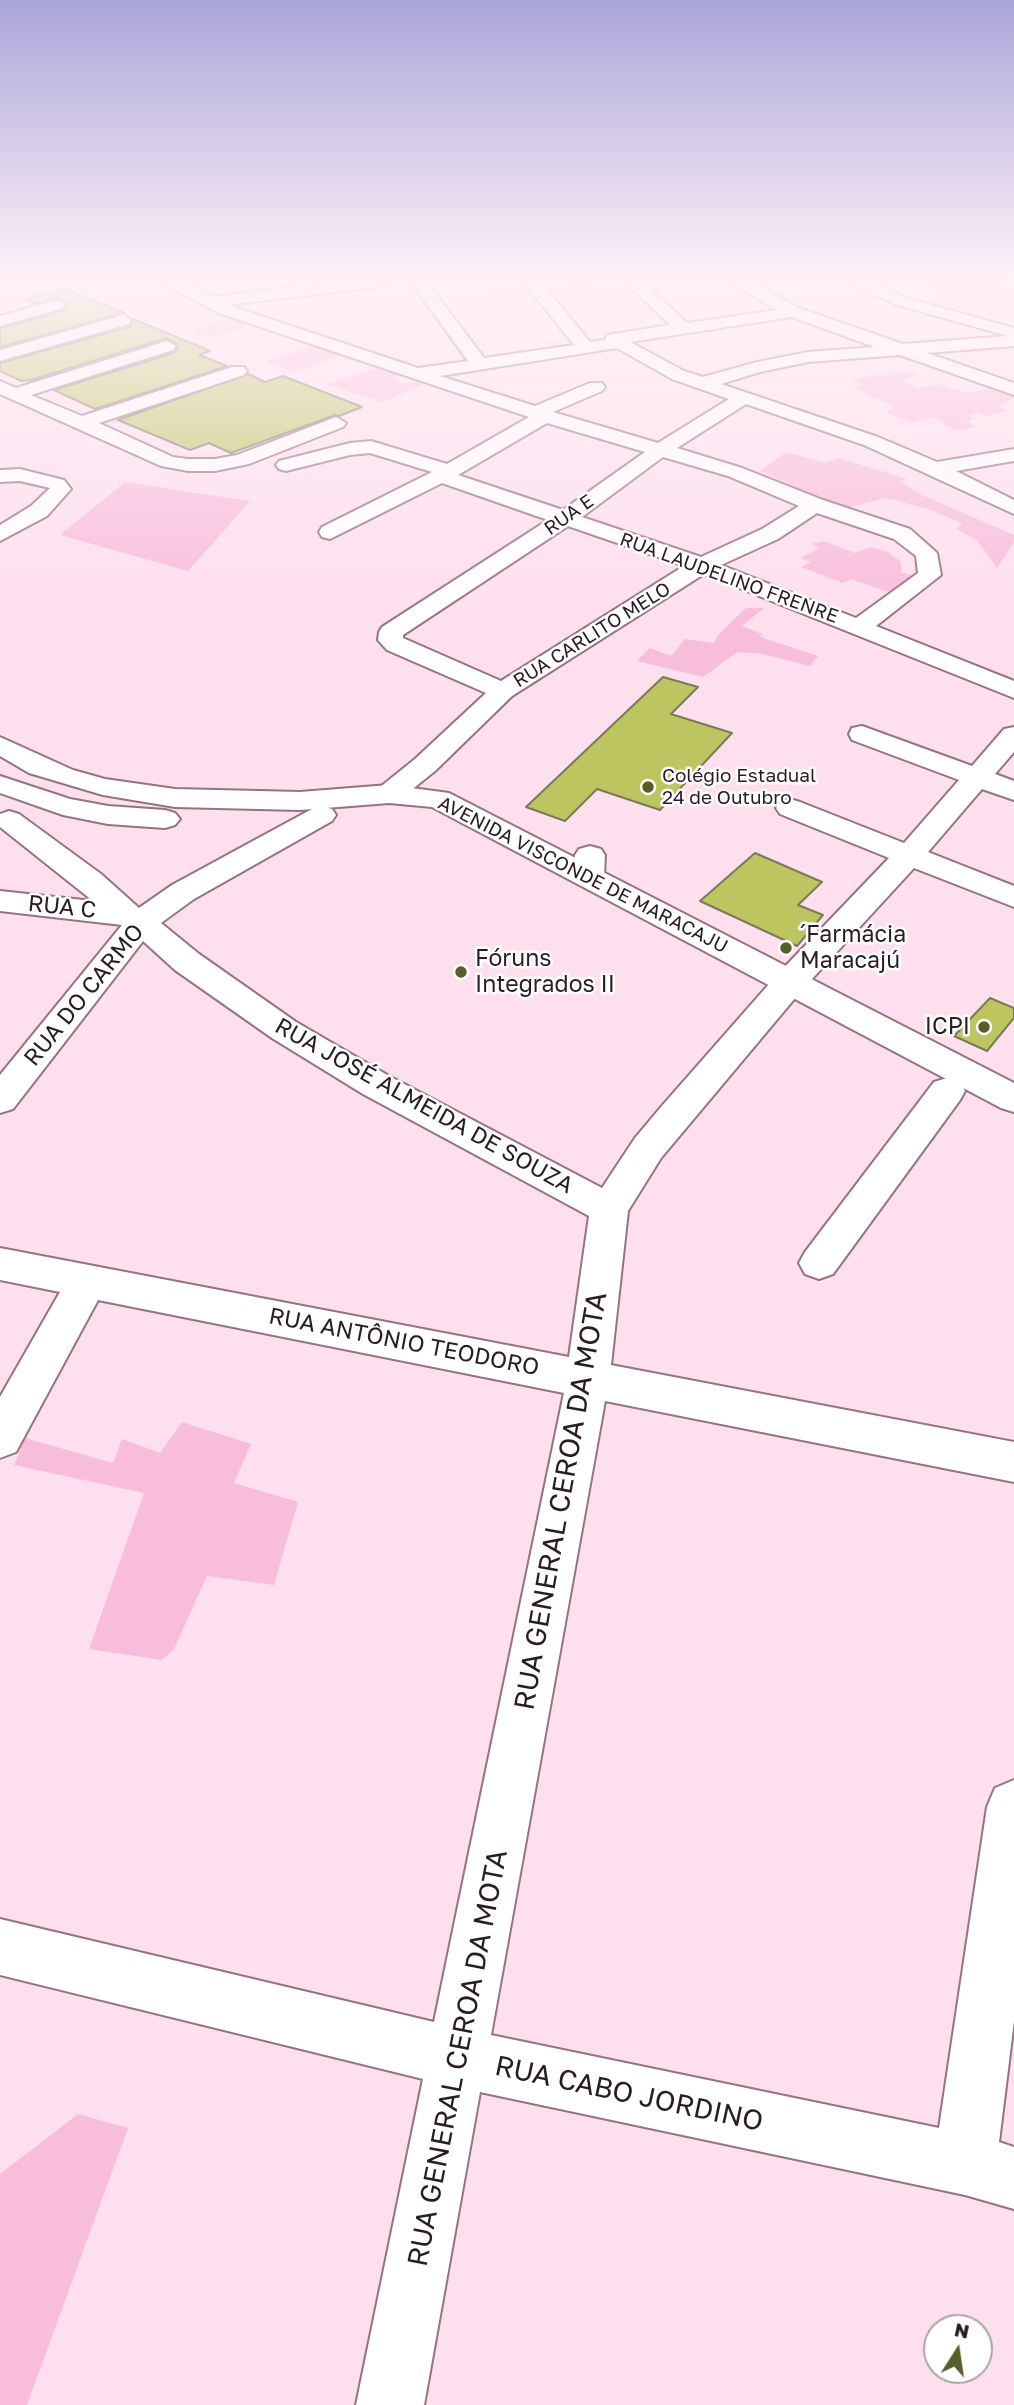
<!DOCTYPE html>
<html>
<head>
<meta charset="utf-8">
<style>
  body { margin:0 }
  #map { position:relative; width:1014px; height:2405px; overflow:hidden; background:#fedfee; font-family:"Golos Text",sans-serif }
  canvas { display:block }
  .north { position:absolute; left:923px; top:2314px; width:70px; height:70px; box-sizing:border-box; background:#fff; border:2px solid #aaa4a7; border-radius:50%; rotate:12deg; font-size:19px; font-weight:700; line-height:28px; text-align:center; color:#2a1c23 }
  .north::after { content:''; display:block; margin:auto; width:24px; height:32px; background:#585d2b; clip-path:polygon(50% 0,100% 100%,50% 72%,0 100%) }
</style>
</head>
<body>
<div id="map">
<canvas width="1014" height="2405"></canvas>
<div class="north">N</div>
</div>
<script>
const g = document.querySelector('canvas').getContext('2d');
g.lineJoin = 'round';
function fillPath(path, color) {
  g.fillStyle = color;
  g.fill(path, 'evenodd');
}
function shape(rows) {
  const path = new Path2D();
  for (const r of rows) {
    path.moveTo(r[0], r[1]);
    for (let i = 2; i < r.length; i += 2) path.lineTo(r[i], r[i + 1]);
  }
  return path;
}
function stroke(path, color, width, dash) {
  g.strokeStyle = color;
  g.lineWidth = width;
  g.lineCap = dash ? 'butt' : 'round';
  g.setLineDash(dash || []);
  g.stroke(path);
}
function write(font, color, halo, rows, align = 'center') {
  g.font = font + ' "Golos Text",sans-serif';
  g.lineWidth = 5;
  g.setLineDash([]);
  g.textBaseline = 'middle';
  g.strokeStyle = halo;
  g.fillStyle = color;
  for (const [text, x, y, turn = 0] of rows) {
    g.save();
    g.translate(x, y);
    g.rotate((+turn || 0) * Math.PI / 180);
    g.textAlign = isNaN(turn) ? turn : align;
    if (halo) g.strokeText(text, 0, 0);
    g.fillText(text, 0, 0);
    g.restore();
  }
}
const green = shape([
  [561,281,594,281,593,283,599,288,633,285,637,290,620,292,619,296,585,299,548,293,542,286,563,284],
  [932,281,1001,281,1014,290,1014,309,990,298,950,312,923,302,936,296],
  [482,282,486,287,525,285,533,294,491,297,486,287,433,289,433,286],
  [236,316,254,323,208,338,192,331],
  [318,345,344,354,294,372,266,361],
  [381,367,408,374,393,378,405,384,418,379,429,382,382,402,326,384],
  [909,371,919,375,901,380,918,388,938,384,968,393,1000,387,1014,392,1014,398,999,406,1007,411,987,416,977,412,970,415,972,419,966,421,977,427,956,431,933,417,913,423,886,412,894,407,853,388,862,385,852,379],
  [786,452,825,463,839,458,907,479,901,482,922,495,1014,535,1014,542,997,568,977,540,956,529,962,523,928,509,886,498,844,509,760,471],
  [125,482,250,501,188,571,60,535],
  [824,541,855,553,871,547,888,552,901,562,901,573,921,576,894,594,851,579,843,583,801,567,811,562,800,558,820,548,811,544],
  [746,608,764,608,742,626,762,634,760,637,818,656,810,666,763,654,737,652,703,677,637,661,650,648,671,656,685,639,714,643,719,634],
  [182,1422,251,1444,234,1483,298,1502,274,1585,207,1576,174,1649,162,1660,89,1649,144,1493,14,1465,25,1438,113,1463,122,1439,160,1453],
  [78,2114,128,2128,27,2405,0,2405,0,2174]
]);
const building = shape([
  [64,289,125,313,0,347,0,328,64,311,67,306,65,301,58,298,35,303,25,299,64,289],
  [133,319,210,351,199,355,227,366,95,409,54,390,174,353,178,348,177,344,166,338,32,380,21,381,0,371,0,363,130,327,133,319],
  [248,374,265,382,283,376,362,407,339,416,335,415,231,453,209,443,190,450,118,420,248,374],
  [663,677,698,687,671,714,732,733,660,810,597,789,565,821,526,807,663,677],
  [755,853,822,882,798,905,823,915,797,946,700,901,755,853],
  [990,998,1014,1008,1014,1018,987,1051,954,1036,990,998]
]);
const minor = shape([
  [159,281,180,281,212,297,343,281,394,281,386,286,228,305,418,368,468,361,410,281,426,281,484,358,574,345,523,281,540,281,590,342,605,340,607,335,613,334,670,325,624,281,642,281,687,323,776,310,729,281,749,281,799,308,903,344,1008,336,894,304,846,281,868,281,906,298,1014,328,1014,346,927,353,1014,383,1014,395,900,355,808,362,760,372,721,384,878,437,937,462,1014,449,1014,461,956,471,1014,500,1014,514,864,445,746,404,677,448,742,468,823,500,910,529,937,553,941,575,876,626,1014,681,1014,698,704,574,512,696,435,771,399,800,389,803,379,800,375,794,379,788,415,759,486,693,387,650,378,640,379,632,382,627,548,520,442,483,330,539,322,537,319,532,322,527,432,472,370,453,350,455,286,471,279,469,276,465,279,461,350,443,371,441,447,464,529,417,219,313,159,281],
  [792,317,875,347,808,352,757,362,703,377,684,371,630,342,792,317],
  [617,348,672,379,729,399,658,443,553,412,602,391,605,387,602,383,590,383,535,406,440,376,617,348],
  [547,423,645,452,563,510,458,475,547,423],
  [663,457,728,476,799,506,762,529,701,557,582,517,663,457],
  [817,513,894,539,916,556,918,573,856,618,721,565,778,539,817,513],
  [568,526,684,566,501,681,403,638,403,635,568,526],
  [57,300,63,302,65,305,63,308,0,326,0,316,57,300],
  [123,315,131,320,129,324,0,361,0,350,123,315],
  [167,341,176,346,173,350,31,395,82,416,232,367,244,367,247,371,244,375,99,423,173,457,188,459,215,459,237,455,336,417,346,423,343,427,249,464,215,471,188,471,161,466,0,394,0,381,16,388,167,341],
  [20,469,64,480,71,489,47,516,0,541,0,525,31,506,50,488,20,481,0,482,0,470,20,469],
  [862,726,972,766,1004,729,1014,727,1014,752,995,774,1014,781,1014,800,982,789,928,852,1014,886,1014,907,914,868,801,991,661,1158,628,1211,611,1365,1014,1442,1014,1482,605,1401,491,2035,939,2128,987,1807,995,1788,1014,1780,1014,2021,999,2142,1014,2147,1014,2209,965,2195,480,2092,424,2405,356,2405,423,2079,0,1975,0,1919,434,2022,564,1393,98,1300,16,1452,0,1458,0,1397,60,1292,0,1280,0,1248,569,1357,589,1216,363,1094,272,1038,175,970,143,941,13,1109,0,1113,0,1075,122,925,0,911,0,891,93,901,0,827,0,814,9,811,19,814,101,874,139,908,172,885,312,809,322,806,332,809,336,815,332,821,194,899,161,923,199,954,296,1022,389,1076,602,1188,635,1138,661,1107,777,975,889,858,780,814,776,808,780,802,790,799,800,802,904,843,959,780,852,740,849,734,852,728,862,726],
  [590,846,601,849,605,855,604,876,600,883,589,885,578,883,574,876,575,855,579,849,590,846],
  [947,1078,960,1082,965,1091,960,1100,833,1274,819,1279,805,1274,799,1263,805,1252,934,1082,947,1078]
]);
const major = shape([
  [0,737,73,770,105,779,175,789,300,792,389,785,449,793,1014,1083,1014,1112,1001,1108,432,807,389,803,300,810,175,807,103,795,29,773,0,756,0,737],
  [0,776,70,799,108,806,165,810,175,813,180,819,175,825,165,828,108,824,63,815,0,793,0,776]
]);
const markers = [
  [648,787,7,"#585d2b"],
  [786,948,7,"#585d2b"],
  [461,972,7,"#585d2b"],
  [984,1027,7,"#585d2b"]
];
const farStreetnames = [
  ["RUA E",569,515,-35],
  ["RUA LAUDELINO FRENRE",729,578,20],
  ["RUA CARLITO MELO",592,635,-32],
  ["AVENIDA VISCONDE DE MARACAJU",583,875,27]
];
const farPoinames = [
  ["Colégio Estadual",662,776],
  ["24 de Outubro",662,798]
];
const streetNames = [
  ["RUA C",62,907,6],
  ["RUA DO CARMO",84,995,-51],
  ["RUA JOSÉ ALMEIDA DE SOUZA",424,1106,29],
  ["RUA ANTÔNIO TEODORO",404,1342,11]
];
const poiNames = [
  ["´Farmácia",800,935],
  ["Maracajú",800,961],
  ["Fóruns",475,959],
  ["Integrados II",475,985],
  ["ICPI",970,1027,"right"]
];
const nearStreetnames = [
  ["RUA GENERAL CEROA DA MOTA",561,1501,-80],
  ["RUA GENERAL CEROA DA MOTA",458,2058,-79],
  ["RUA CABO JORDINO",629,2094,12]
];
fillPath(green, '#f8bdda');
fillPath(building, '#bcc560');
stroke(building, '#777b59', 2);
stroke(minor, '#957384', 4);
stroke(major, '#957384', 4);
fillPath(minor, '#fff');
fillPath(major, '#fff');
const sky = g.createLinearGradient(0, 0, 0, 618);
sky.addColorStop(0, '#aaa6d9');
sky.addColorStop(0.45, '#fff1f7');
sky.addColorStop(1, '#fff1f700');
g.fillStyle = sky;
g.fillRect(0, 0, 1014, 618);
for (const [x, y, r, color] of markers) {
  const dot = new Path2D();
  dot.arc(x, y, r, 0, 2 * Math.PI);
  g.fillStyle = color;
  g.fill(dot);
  stroke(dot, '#fff', 2.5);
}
write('19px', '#2a1c23', '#fff', farStreetnames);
write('19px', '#2a1c23', '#fff', farPoinames, 'left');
write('23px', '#2a1c23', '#fff', streetNames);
write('23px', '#2a1c23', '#fff', poiNames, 'left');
write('28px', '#2a1c23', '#fff', nearStreetnames);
</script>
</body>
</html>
